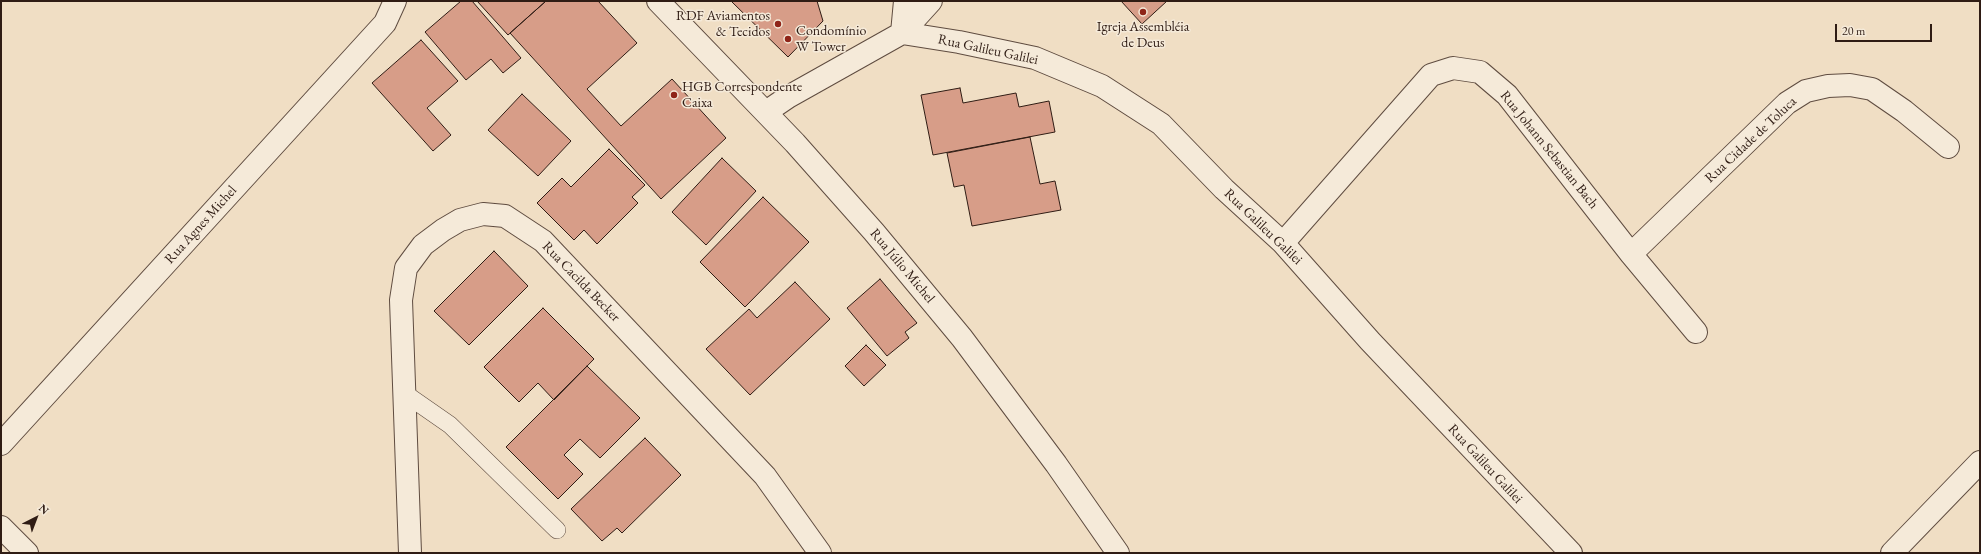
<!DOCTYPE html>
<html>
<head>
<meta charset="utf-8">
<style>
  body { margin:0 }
  #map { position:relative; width:1981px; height:554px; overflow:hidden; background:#f0dec4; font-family:"EB Garamond",serif }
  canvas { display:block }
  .frame { position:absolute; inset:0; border:2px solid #2f1c14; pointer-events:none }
  .north { position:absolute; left:16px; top:498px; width:40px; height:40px; -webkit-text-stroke:3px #f5ead9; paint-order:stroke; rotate:42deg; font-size:11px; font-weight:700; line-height:16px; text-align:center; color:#2f1c14 }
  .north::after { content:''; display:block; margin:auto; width:14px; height:18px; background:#2f1c14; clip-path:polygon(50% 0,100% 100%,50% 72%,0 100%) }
  .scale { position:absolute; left:1835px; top:24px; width:97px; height:18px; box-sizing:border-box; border:2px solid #2f1c14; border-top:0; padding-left:5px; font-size:12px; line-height:14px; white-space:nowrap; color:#2f1c14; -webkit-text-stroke:3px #f5ead9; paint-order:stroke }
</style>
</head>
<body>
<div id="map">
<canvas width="1981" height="554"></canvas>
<div class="frame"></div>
<div class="north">N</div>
<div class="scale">20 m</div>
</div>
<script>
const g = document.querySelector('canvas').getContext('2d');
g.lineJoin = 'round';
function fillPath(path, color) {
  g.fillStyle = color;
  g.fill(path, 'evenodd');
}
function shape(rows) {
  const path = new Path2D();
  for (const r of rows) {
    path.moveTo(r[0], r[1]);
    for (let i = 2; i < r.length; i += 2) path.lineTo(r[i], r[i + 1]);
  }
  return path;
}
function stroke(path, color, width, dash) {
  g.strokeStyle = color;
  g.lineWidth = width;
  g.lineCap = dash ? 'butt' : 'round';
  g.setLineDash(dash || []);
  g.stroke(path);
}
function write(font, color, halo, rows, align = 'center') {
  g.font = font + ' "EB Garamond",serif';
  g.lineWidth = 3;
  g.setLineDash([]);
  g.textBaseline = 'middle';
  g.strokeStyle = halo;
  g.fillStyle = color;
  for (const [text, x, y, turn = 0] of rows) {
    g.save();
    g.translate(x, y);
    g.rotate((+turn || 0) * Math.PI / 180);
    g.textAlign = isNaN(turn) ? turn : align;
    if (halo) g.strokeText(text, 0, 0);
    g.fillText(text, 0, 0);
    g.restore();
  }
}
const building = shape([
  [461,1,472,1,521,58,503,73,491,59,466,80,425,32,461,1],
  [477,1,546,1,508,35,477,1],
  [546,1,598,1,637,43,587,89,621,126,672,79,726,138,661,199,510,33,546,1],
  [731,1,817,1,823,21,788,57,731,1],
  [1121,1,1167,1,1142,24,1121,1],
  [421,40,458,81,427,108,451,135,433,151,372,83,421,40],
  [960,88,963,103,1016,93,1019,107,1049,101,1055,132,933,155,921,95,960,88],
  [522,94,571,141,538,176,488,130,522,94],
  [1030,137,1040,184,1055,181,1061,210,972,226,964,185,954,187,947,153,1030,137],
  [609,149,645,185,632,197,638,203,597,244,584,230,574,240,537,203,562,178,571,187,609,149],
  [722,158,756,191,706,245,672,212,722,158],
  [763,197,809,242,745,307,700,262,763,197],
  [494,251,528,286,469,345,434,311,494,251],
  [880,279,917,323,905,332,909,338,887,356,847,308,880,279],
  [795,282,830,319,750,395,706,349,749,309,757,318,795,282],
  [543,308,594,359,554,400,538,383,519,402,484,367,543,308],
  [866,345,886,365,864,386,845,366,866,345],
  [587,366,640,418,600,458,580,439,564,455,583,474,558,499,506,447,587,366],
  [645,438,681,475,622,533,617,528,602,541,571,509,645,438]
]);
const service = shape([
  [404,393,450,425,557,530]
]);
const minor = shape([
  [905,1,902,33,959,42,1035,58,1102,86,1161,124,1224,189,1283,243,1370,341,1571,553],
  [766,112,788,97,902,33,931,1],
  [1283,243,1431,75,1453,68,1480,72,1507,95,1631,254,1696,332],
  [1631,254,1787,103,1806,91,1828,86,1850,85,1872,89,1904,111,1948,147],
  [1,444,385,23,395,1],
  [1,527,27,553],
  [410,553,401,300,406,268,423,245,443,230,460,220,483,214,505,216,543,241,765,476,820,553],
  [1892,553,1980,462]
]);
const tertiary = shape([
  [658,1,795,143,874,232,962,338,1056,464,1118,553]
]);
const markers = [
  [1143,12,4,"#8f2418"],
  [778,24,4,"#8f2418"],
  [788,39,4,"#8f2418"],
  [674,95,4,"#8f2418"]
];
const poiNames = [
  ["RDF Aviamentos",770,16,"right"],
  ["& Tecidos",770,32,"right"],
  ["Igreja Assembléia",1143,27,"center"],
  ["de Deus",1143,43,"center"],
  ["Condomínio",796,31],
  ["W Tower",796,47],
  ["HGB Correspondente",682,87],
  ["Caixa",682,103]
];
const streetNames = [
  ["Rua Galileu Galilei",988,50,12],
  ["Rua Cidade de Toluca",1751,140,-43],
  ["Rua Johann Sebastian Bach",1549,150,51],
  ["Rua Agnes Michel",201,225,-48],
  ["Rua Galileu Galilei",1263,227,44],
  ["Rua Júlio Michel",902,266,50],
  ["Rua Cacilda Becker",581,282,46],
  ["Rua Galileu Galilei",1485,464,47]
];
fillPath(building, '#d79d88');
stroke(building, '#2f1c14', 1);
stroke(service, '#5f4c40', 18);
stroke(minor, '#5f4c40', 24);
stroke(tertiary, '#5f4c40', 24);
stroke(service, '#f5ead9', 17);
stroke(minor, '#f5ead9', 22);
stroke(tertiary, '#f5ead9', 22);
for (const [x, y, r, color] of markers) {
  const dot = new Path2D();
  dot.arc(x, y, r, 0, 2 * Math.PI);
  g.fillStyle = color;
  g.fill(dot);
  stroke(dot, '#f5ead9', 1.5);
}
write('14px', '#2f1c14', '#f5ead9', poiNames, 'left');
write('14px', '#2f1c14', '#f5ead9', streetNames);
</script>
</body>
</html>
